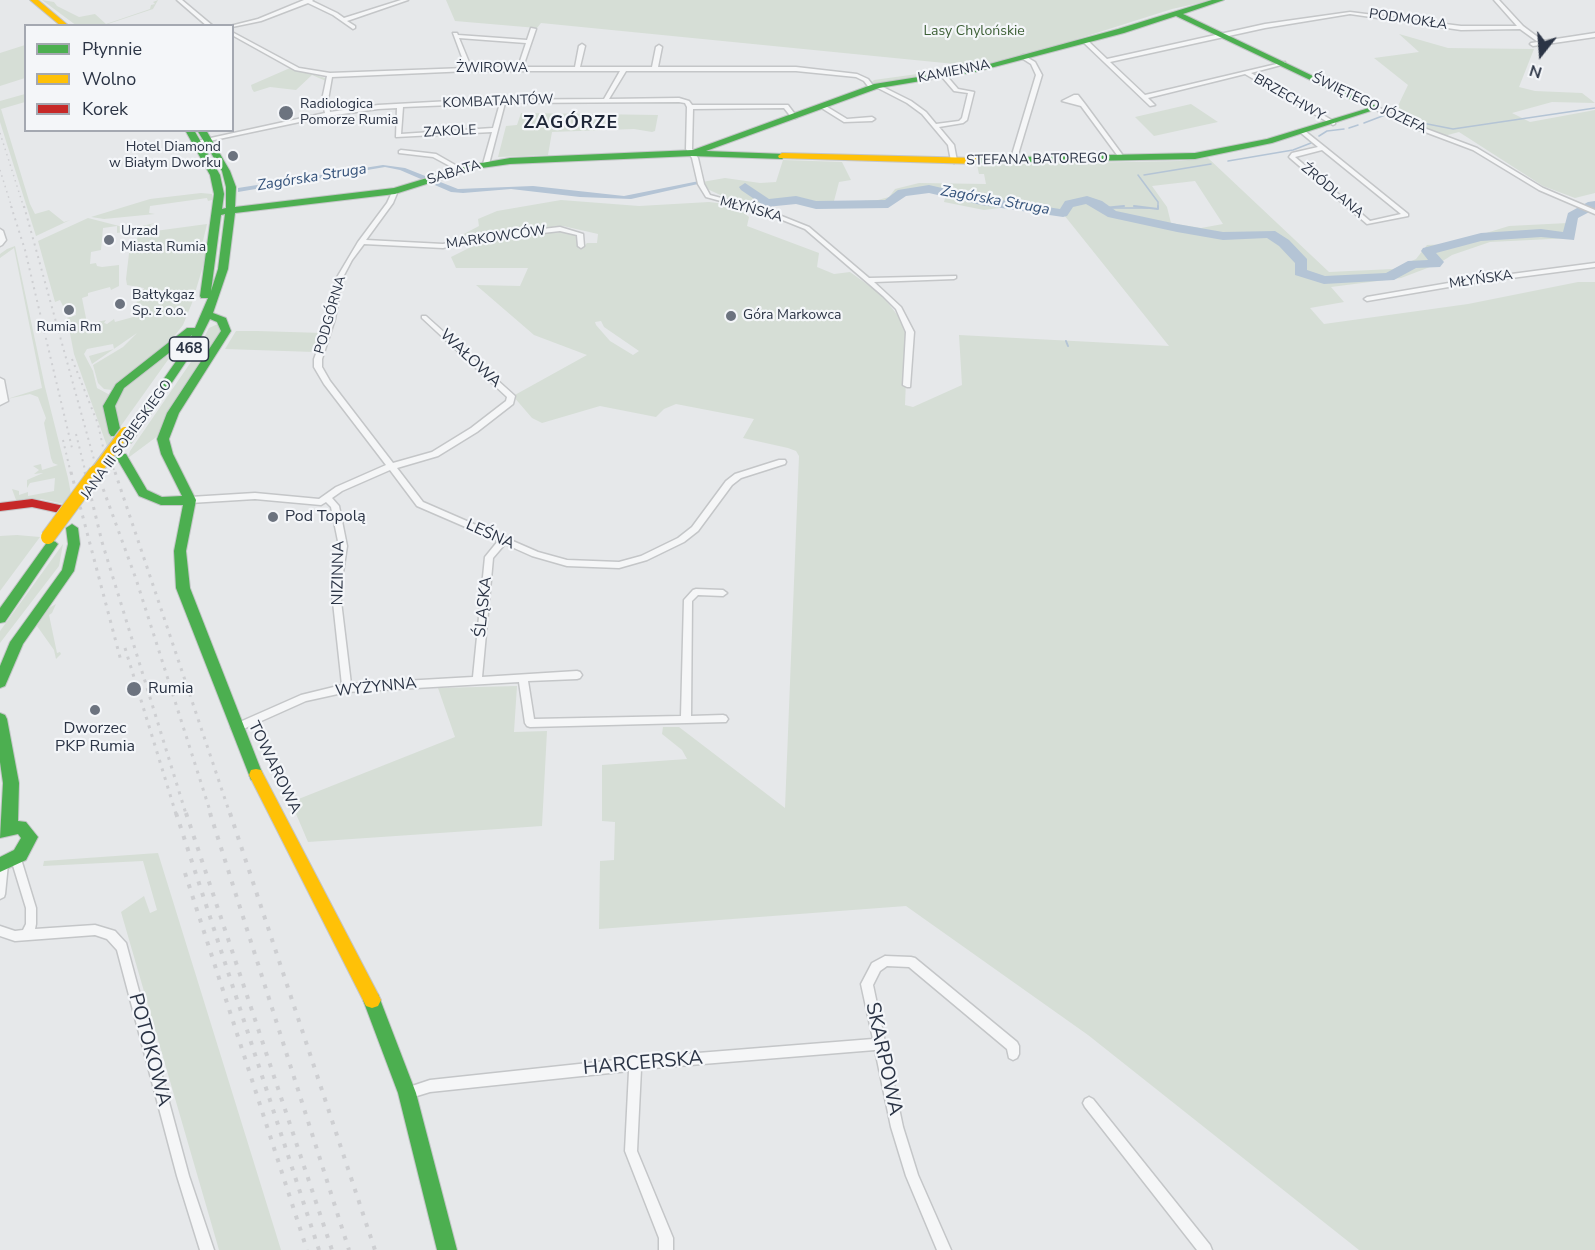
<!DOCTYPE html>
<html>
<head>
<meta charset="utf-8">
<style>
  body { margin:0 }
  #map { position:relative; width:1595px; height:1250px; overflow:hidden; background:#e6e8ea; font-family:"Nunito Sans",sans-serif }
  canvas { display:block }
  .legend { position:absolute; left:24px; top:24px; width:210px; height:108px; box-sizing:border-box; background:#f4f6f9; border:2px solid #a4a8b1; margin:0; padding:8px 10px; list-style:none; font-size:18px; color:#2b3445 }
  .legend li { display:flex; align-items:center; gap:12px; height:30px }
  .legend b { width:30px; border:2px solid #a4a8b1 }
  .north { position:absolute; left:1511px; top:24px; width:60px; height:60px; -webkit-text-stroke:4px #f4f6f9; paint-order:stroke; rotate:197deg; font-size:16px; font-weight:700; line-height:24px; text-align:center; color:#2b3445 }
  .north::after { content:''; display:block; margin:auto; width:21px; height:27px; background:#2b3445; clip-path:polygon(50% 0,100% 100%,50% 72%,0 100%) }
</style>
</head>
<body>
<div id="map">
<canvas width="1595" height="1250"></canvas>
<ul class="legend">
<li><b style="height:8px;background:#4caf50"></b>Płynnie</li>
<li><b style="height:8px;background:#ffc107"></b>Wolno</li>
<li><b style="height:8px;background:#c62828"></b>Korek</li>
</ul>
<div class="north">N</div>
</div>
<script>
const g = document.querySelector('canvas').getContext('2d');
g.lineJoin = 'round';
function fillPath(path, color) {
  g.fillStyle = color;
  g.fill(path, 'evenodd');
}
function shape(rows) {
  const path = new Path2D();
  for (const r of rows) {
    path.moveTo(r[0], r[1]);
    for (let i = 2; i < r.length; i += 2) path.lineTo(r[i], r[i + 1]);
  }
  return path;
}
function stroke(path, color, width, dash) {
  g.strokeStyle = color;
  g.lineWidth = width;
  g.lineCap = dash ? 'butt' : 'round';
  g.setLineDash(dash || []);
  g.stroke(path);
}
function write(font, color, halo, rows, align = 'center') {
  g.font = font + ' "Nunito Sans",sans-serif';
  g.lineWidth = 4.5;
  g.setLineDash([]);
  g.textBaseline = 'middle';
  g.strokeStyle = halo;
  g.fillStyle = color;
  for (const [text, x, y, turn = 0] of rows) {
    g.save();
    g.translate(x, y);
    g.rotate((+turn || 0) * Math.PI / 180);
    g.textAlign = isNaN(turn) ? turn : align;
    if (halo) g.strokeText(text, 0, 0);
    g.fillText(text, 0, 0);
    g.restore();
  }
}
const green = shape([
  [42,0,54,2,57,6,79,17,95,14,106,24,150,9,151,5,155,4,153,2,158,0,153,9,105,25,77,26],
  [446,0,1213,0,1172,9,1024,56,969,68,876,85,872,82,874,80,975,66,541,23,537,28,455,21],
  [1399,34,1448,48,1534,49,1519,87,1535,91,1582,93,1595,103,1552,102,1512,113,1530,122,1595,110,1595,193,1575,198,1543,186,1459,132,1444,136,1408,123,1395,112,1408,85,1374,58,1419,52],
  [25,45,25,78,0,86,0,53],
  [290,68,322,77,325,78,326,81,312,75,296,90,270,87,254,92,252,89,251,85],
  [25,94,25,102,1,109,30,204,35,214,49,210,64,222,70,220,36,236,0,122,0,101],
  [1191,104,1218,122,1154,136,1135,117],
  [521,113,658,115,655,131,652,132,634,129,552,132,548,155,498,157,506,126,517,125],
  [1208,158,1329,272,1393,269,1416,259,1427,245,1450,244,1509,226,1568,223,1571,238,1490,242,1452,255,1438,264,1401,278,1331,287,1344,302,1310,308,1324,324,1468,304,1578,282,1595,282,1595,1250,1359,1250,1088,1035,906,906,599,929,600,861,614,860,615,822,602,821,602,765,687,759,682,750,662,734,663,727,679,727,785,808,799,456,796,451,788,448,743,438,754,419,676,404,664,409,656,417,600,406,542,423,532,418,513,396,587,355,534,335,476,285,520,286,528,268,456,268,451,257,471,247,497,240,527,239,528,234,567,232,578,237,578,246,584,246,587,243,597,243,598,234,563,226,460,236,479,226,478,219,497,211,561,200,639,206,709,202,734,205,749,217,747,226,819,253,817,267,834,274,850,272,882,295,908,329,905,405,913,407,962,385,959,335,1169,346,1064,215,1007,207,984,210,944,202,946,195,926,189,904,193,885,204,818,207,783,199,760,203,729,199,703,187,702,182,725,178,760,183,776,182,783,160,842,162,851,180,839,182,834,201,861,201,878,200,889,197,895,189,919,183,986,184,984,174,979,174,977,165,1179,161],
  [1195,181,1223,224,1201,228,1171,223,1167,207,1152,186],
  [601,321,604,327,639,351,633,355,610,341,596,325,595,322],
  [201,193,212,194,212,200,208,201,207,198,150,206,149,213,155,214,104,219,91,217,150,199],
  [88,218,123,227,123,232,117,233,117,226,103,228,101,250,91,252,90,264,96,263,97,266,102,267,119,265,119,286,111,290,110,287,88,293,88,296,82,298,87,323,84,325,106,320,104,323,107,324,114,319,115,322,137,316,135,308,138,297,136,294,141,294,144,288,127,285,126,279,130,245,137,240,138,233,134,228,155,223,150,225,155,231,207,224,202,245,206,256,192,303,183,325,172,339,112,390,104,389,98,383,93,365,123,347,137,333,92,364,89,356,114,349,113,344,87,349,84,354,93,371,97,388,110,395,108,421,112,438,107,446,74,354,67,318,76,315,74,305,78,304,64,308,60,300,55,302,38,241],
  [15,246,45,387,68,478,71,494,64,504,41,499,16,500,12,489,19,491,19,495,28,492,28,496,54,491,55,478,30,483,27,488,27,480,43,473,34,474,39,470,33,466,41,464,42,470,58,465,53,463,51,458,44,423,46,418,38,397,30,394,7,399,42,388,14,248,0,258,0,254,7,249],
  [220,323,222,329,159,435,128,458,130,451,193,359,209,328],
  [236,331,257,331,323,333,314,352,225,349],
  [167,354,166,356,170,357,118,430,113,411,124,385],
  [17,535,40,537,0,591,0,536],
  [63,544,59,566,0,643,0,631],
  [56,604,52,613,49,615,57,653,60,652,61,654,56,659,54,650,37,626,49,608],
  [517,686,514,732,547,731,542,826,308,842,291,802,455,737,438,688],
  [158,853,281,1250,219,1250,121,912,144,896,150,913,157,910,143,861,43,866,44,861]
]);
const water = shape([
  [383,165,405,168,458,189,533,186,624,196,699,181,698,184,631,199,580,197,511,189,463,193,451,192,400,170,385,167,238,192,238,188]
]);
const streamFar1 = shape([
  [1402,119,1453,129,1595,108],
  [1364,123,1385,115],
  [1349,128,1358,125],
  [1319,136,1327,131,1344,129],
  [1228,161,1293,150,1311,143],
  [1138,175,1158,202,1158,208],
  [1144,175,1211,164],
  [1104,208,1148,208]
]);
const stream = shape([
  [1134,206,1158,209,1158,206],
  [1104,208,1124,206],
  [1066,341,1068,346]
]);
const river = shape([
  [745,183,769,199,796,196,816,201,885,200,898,190,929,185,981,197,1060,209,1065,201,1087,196,1102,201,1116,211,1177,224,1223,232,1275,231,1289,240,1307,259,1307,270,1325,276,1386,273,1408,261,1428,260,1421,251,1423,248,1481,233,1541,229,1563,232,1568,213,1588,202,1595,201,1595,209,1578,218,1574,240,1541,237,1481,241,1436,253,1444,262,1440,267,1416,268,1394,280,1324,284,1295,275,1295,263,1279,246,1267,238,1223,240,1177,232,1108,217,1086,204,1073,207,1067,216,1063,217,981,205,929,193,906,196,888,208,816,209,796,204,766,207,741,190,739,187,745,183]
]);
const street = shape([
  [177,0,182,0,213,26,207,26,177,0],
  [304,0,313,0,312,1,337,13,344,18,401,0,408,0,347,21,355,26,355,28,353,29,333,15,308,3,261,21,232,27,232,26,230,26,258,19,304,0],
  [1494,0,1499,0,1523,26,1543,41,1595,33,1595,37,1533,46,1530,44,1531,43,1538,42,1520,29,1461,30,1350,14,1265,28,1110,62,1145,95,1285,62,1285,64,1251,73,1335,122,1335,124,1333,125,1245,74,1148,98,1155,105,1150,106,1082,41,1087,40,1107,59,1265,24,1350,12,1461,26,1517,26,1494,0],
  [531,28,536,29,523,67,575,67,579,46,582,44,585,46,580,67,652,67,656,47,659,45,662,47,658,67,796,67,857,74,868,79,875,88,874,89,870,89,864,81,856,77,796,71,626,71,609,99,679,98,689,101,692,105,788,105,797,117,796,118,792,118,784,108,693,109,692,149,698,158,704,184,710,195,769,211,809,227,869,278,956,276,956,278,954,279,874,282,901,307,914,332,910,387,907,387,903,385,906,332,896,309,883,296,805,229,765,213,706,197,698,184,692,158,686,149,687,107,685,103,679,102,505,103,489,164,486,166,483,164,492,132,396,137,397,108,378,109,328,116,200,143,197,141,325,113,322,100,327,76,295,70,232,35,232,32,299,68,330,73,466,68,453,33,457,33,458,35,527,40,531,28],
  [459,38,526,43,518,67,471,67,459,38],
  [469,71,620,71,604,99,469,100,378,105,330,112,328,100,332,77,469,71],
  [500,103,493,128,401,134,403,107,500,103],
  [1023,55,1035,62,1042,75,1017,158,1019,161,1016,163,1011,158,1036,75,1031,64,1020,57,1023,55],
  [942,75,946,75,958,89,974,92,967,120,963,123,939,127,954,145,957,161,954,163,951,161,948,145,922,114,907,103,874,86,879,85,911,101,926,112,936,124,959,121,962,118,968,93,954,91,942,77,942,75],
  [1074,95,1078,95,1085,104,1124,157,1124,159,1120,159,1081,106,1062,101,1074,95],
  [820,105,824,105,847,119,872,117,875,119,872,121,844,122,820,107,820,105],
  [1374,107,1378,107,1408,122,1477,148,1543,188,1595,210,1595,214,1539,190,1473,150,1404,124,1374,109,1374,107],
  [1301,131,1305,131,1325,147,1408,214,1408,216,1367,224,1290,158,1289,157,1292,153,1318,147,1301,133,1301,131],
  [1322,150,1401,214,1370,221,1295,157,1322,150],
  [401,150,436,154,464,170,459,171,433,157,399,153,399,151,401,150],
  [393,190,398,191,393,203,366,240,443,244,473,237,560,227,583,234,584,246,581,248,578,246,577,235,560,231,473,241,443,248,364,244,352,260,342,279,335,319,322,359,322,367,330,381,393,463,432,452,471,428,506,401,507,397,422,318,422,316,426,316,515,396,513,404,477,432,438,456,397,468,423,502,538,552,567,560,619,562,641,556,678,538,692,527,726,481,735,474,779,460,785,460,786,462,785,464,741,478,732,485,698,531,684,542,647,560,619,568,567,566,532,556,505,544,493,558,482,677,577,671,580,672,582,675,580,678,577,679,528,681,534,719,681,716,684,600,693,590,696,589,723,590,727,593,723,596,698,595,692,601,691,716,723,715,726,716,728,719,726,722,530,727,527,726,525,723,519,682,347,692,306,701,239,731,236,732,233,731,231,728,233,725,301,695,342,685,332,593,339,546,331,507,326,502,321,505,255,499,190,503,186,500,190,497,255,493,319,499,336,487,386,465,324,384,314,367,314,359,329,319,336,279,358,242,387,203,393,190],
  [390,470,417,506,498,541,485,557,473,677,351,684,340,593,347,546,339,506,332,498,342,491,390,470],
  [0,229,3,231,6,240,2,245,0,246,0,229],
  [1595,263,1595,267,1466,284,1367,301,1364,299,1367,297,1466,280,1595,263],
  [0,378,4,380,8,401,0,405,0,378],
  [16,854,20,856,21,859,36,908,36,924,35,929,95,925,115,931,126,943,189,1176,214,1250,200,1250,177,1176,117,950,107,939,95,935,15,941,0,936,0,926,15,931,23,930,26,924,26,908,11,859,12,856,16,854],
  [3,859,7,861,8,864,5,894,4,897,0,899,0,860,3,859],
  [885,956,911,957,915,958,1017,1042,1019,1046,1019,1054,1017,1058,1013,1060,1009,1058,1007,1049,909,967,887,966,880,971,873,985,903,1127,918,1175,951,1250,937,1250,906,1176,891,1127,875,1050,641,1069,637,1151,673,1238,673,1250,659,1250,659,1238,625,1151,629,1071,430,1092,407,1099,403,1097,401,1093,403,1089,430,1080,635,1058,873,1039,861,984,872,963,885,956],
  [1089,1097,1093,1099,1210,1245,1212,1250,1197,1250,1085,1107,1083,1103,1085,1099,1089,1097]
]);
const fast = shape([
  [1212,0,1224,0,1183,14,1380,108,1272,143,1195,159,973,163,972,161,976,158,1195,153,1267,139,1369,108,1176,16,1124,33,975,72,879,88,706,151,785,154,786,156,782,159,692,156,510,164,474,169,395,194,235,213,228,269,213,313,226,318,231,331,179,413,169,439,173,454,196,500,186,551,190,588,263,775,261,780,256,781,251,780,176,588,174,551,183,505,161,505,139,496,116,457,118,454,126,454,147,490,162,497,182,496,161,454,157,439,167,413,221,331,217,322,210,319,196,347,131,443,123,443,121,440,186,347,192,335,124,388,115,406,121,433,119,436,111,436,109,433,103,406,116,384,187,328,195,328,208,298,201,298,200,296,214,194,210,175,185,130,194,130,220,175,224,194,222,209,226,208,226,187,222,171,197,130,206,130,230,171,236,187,235,207,394,188,470,165,510,158,693,150,874,84,975,68,1118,29,1212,0],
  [225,214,218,269,211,291,221,215,225,214],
  [72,524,78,528,80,544,74,571,23,644,5,686,0,688,0,666,10,642,62,570,68,544,66,528,72,524],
  [52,539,58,544,56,547,5,622,0,623,0,608,48,541,52,539],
  [0,713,5,715,7,719,19,783,18,821,26,822,38,837,26,860,0,872,0,857,14,850,21,838,18,834,0,838,3,783,0,762,0,713],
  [372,992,378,994,416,1093,457,1250,437,1250,398,1093,363,1000,366,994,372,992]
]);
const slow = shape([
  [30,0,38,0,69,26,61,26,30,0],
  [782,153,976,158,980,161,976,164,779,158,778,156,782,153],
  [256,769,261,770,378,994,381,1000,378,1006,372,1008,366,1006,249,775,251,770,256,769]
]);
const jam = shape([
  [32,499,64,506,66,509,60,513,32,507,0,511,0,503,32,499]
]);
const railFar3 = shape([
  [0,133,24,208],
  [0,170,12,208]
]);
const railFar2 = shape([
  [11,206,25,250,72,448],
  [24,206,98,474],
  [72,359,98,424,103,447,116,474],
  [76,434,86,474],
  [63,440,71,474]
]);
const railFar1 = shape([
  [71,472,121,661],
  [85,472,102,542,186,814],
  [97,472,136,579,211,814],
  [115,472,230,814],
  [125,648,176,814]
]);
const rail = shape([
  [176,813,319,1250],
  [186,813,332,1250],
  [210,813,349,1250],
  [230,813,375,1250],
  [185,873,307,1250]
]);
const slowBridgeFar1 = shape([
  [94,474,125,432]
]);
const slowBridge = shape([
  [48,537,96,472]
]);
const markers = [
  [286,113,8,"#6c737f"],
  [233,156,6,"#6c737f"],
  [109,240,6,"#6c737f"],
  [120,304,6,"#6c737f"],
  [69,310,6,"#6c737f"],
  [731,316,6,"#6c737f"],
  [273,517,6,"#6c737f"],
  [134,689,8,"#6c737f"],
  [95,710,6,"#6c737f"]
];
const farStreetnames = [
  ["PODMOKŁA",1408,20,8],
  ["ŻWIROWA",492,69],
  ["KAMIENNA",954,72,-11],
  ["BRZECHWY",1289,98,30],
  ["KOMBATANTÓW",498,102,-2],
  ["ŚWIĘTEGO JÓZEFA",1369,104,25],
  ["ZAKOLE",450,132,-3],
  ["STEFANA BATOREGO",1037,160,-1],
  ["SABATA",454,173,-17],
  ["ŹRÓDLANA",1332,191,40],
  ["MŁYŃSKA",751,210,15],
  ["MARKOWCÓW",496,238,-8],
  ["MŁYŃSKA",1481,280,-8],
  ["PODGÓRNA",331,315,-74],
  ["JANA III SOBIESKIEGO",127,440,-54]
];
const farParknames = [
  ["Lasy Chylońskie",974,32]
];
const farPoinames = [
  ["Radiologica",300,105],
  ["Pomorze Rumia",300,121],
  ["Hotel Diamond",221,148,"right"],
  ["w Białym Dworku",221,164,"right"],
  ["Urzad",121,232],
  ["Miasta Rumia",121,248],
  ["Bałtykgaz",132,296],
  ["Sp. z o.o.",132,312],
  ["Góra Markowca",743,316],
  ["Rumia Rm",69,328,"center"]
];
const farWaternames = [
  ["Zagórska Struga",312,178,-9],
  ["Zagórska Struga",995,201,10]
];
const shields = [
  [189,349,39]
];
const shieldNames = [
  ["468",189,349]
];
const streetNames = [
  ["WAŁOWA",470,359,43],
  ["LEŚNA",490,535,24],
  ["NIZINNA",339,573,-89],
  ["ŚLĄSKA",484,607,-84],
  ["WYŻYNNA",376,688,-6],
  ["TOWAROWA",274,768,64]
];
const poiNames = [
  ["Pod Topolą",285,517],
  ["Rumia",148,689],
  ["Dworzec",95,729,"center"],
  ["PKP Rumia",95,747,"center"]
];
const farDistrictnames = [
  ["ZAGÓRZE",571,124]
];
const nearStreetnames = [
  ["POTOKOWA",149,1050,75],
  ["SKARPOWA",883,1059,78],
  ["HARCERSKA",643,1064,-5]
];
fillPath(green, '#d6ded6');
fillPath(water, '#b4c4d5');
stroke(streamFar1, '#b4c4d5', 1.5);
stroke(stream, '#b4c4d5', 2);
fillPath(river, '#b4c4d5');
stroke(street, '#c4c6c8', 3);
stroke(fast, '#c4c6c8', 2);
stroke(slow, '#c4c6c8', 2);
stroke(jam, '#c4c6c8', 2);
fillPath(street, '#f5f6f7');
fillPath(fast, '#4caf50');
fillPath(slow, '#ffc107');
fillPath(jam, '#c62828');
stroke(railFar3, '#cecfd2', 1.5, [1.5, 4]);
stroke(railFar2, '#cecfd2', 2, [2, 4.5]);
stroke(railFar1, '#cecfd2', 3, [3, 6]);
stroke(rail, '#cecfd2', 4, [4, 8]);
stroke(slowBridgeFar1, '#c2c5c8', 13, []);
stroke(slowBridge, '#c2c5c8', 16, []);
stroke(slowBridgeFar1, '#ffc107', 10);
stroke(slowBridge, '#ffc107', 14);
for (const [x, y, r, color] of markers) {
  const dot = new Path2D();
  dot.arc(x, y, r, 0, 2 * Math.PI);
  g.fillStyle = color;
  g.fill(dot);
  stroke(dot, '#f4f6f9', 2);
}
write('14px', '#2b3445', '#f4f6f9', farStreetnames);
write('14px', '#3f6138', '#f4f6f9', farParknames);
write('14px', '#2b3445', '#f4f6f9', farPoinames, 'left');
write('italic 15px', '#34527a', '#f4f6f9', farWaternames);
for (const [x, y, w] of shields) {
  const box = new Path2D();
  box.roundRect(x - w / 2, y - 12, w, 24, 4.5);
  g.fillStyle = '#f4f6f9';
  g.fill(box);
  stroke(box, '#2b3445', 1.5);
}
write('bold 15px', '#2b3445', null, shieldNames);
write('16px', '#2b3445', '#f4f6f9', streetNames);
write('16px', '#2b3445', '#f4f6f9', poiNames, 'left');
g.letterSpacing = '1.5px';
write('bold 18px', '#1d2536', '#f4f6f9', farDistrictnames);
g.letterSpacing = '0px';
write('20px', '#2b3445', '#f4f6f9', nearStreetnames);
</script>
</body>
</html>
